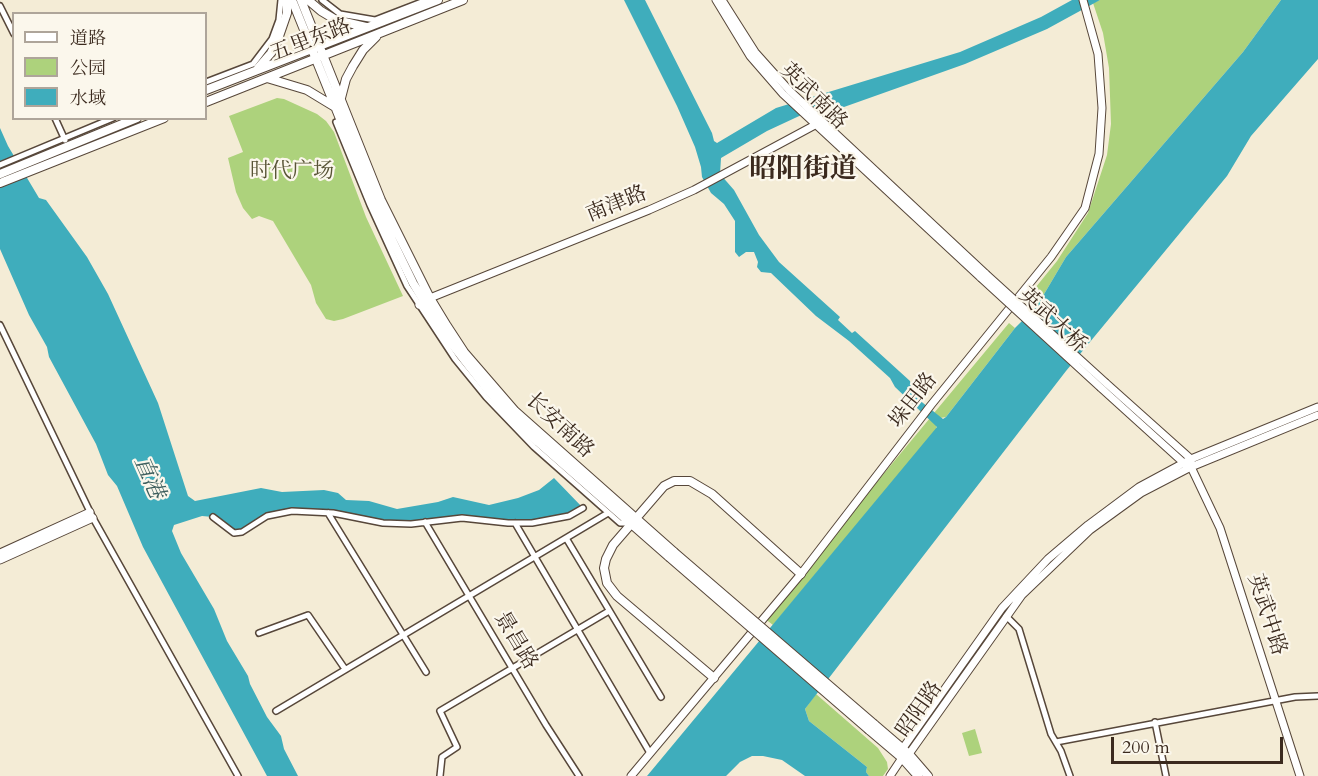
<!DOCTYPE html>
<html>
<head>
<meta charset="utf-8">
<style>
  body { margin:0 }
  #map { position:relative; width:1318px; height:776px; overflow:hidden; background:#f4ecd6; font-family:Cardo,"Noto Serif SC",serif }
  canvas { display:block }
  .legend { position:absolute; left:12px; top:12px; width:195px; height:108px; box-sizing:border-box; background:#fbf7ec; border:2px solid #aea59a; margin:0; padding:8px 10px; list-style:none; font-size:18px; color:#3b2a1e }
  .legend li { display:flex; align-items:center; gap:12px; height:30px }
  .legend b { width:30px; border:2px solid #aea59a }
  .scale { position:absolute; left:1111px; top:737px; width:172px; height:27px; box-sizing:border-box; border:3px solid #3b2a1e; border-top:0; padding-left:8px; font-size:18px; line-height:21px; white-space:nowrap; color:#3b2a1e; -webkit-text-stroke:4px #fbf7ec; paint-order:stroke }
</style>
</head>
<body>
<div id="map">
<canvas width="1318" height="776"></canvas>
<ul class="legend">
<li><b style="height:8px;background:#fff"></b>道路</li>
<li><b style="height:16px;background:#add27c"></b>公园</li>
<li><b style="height:16px;background:#3fadbc"></b>水域</li>
</ul>
<div class="scale">200 m</div>
</div>
<script>
const g = document.querySelector('canvas').getContext('2d');
g.lineJoin = 'round';
function fillPath(path, color) {
  g.fillStyle = color;
  g.fill(path, 'evenodd');
}
function shape(rows) {
  const path = new Path2D();
  for (const r of rows) {
    path.moveTo(r[0], r[1]);
    for (let i = 2; i < r.length; i += 2) path.lineTo(r[i], r[i + 1]);
  }
  return path;
}
function stroke(path, color, width, dash) {
  g.strokeStyle = color;
  g.lineWidth = width;
  g.lineCap = dash ? 'butt' : 'round';
  g.setLineDash(dash || []);
  g.stroke(path);
}
function write(font, color, halo, rows, align = 'center') {
  g.font = font + ' Cardo,"Noto Serif SC",serif';
  g.lineWidth = 4.5;
  g.setLineDash([]);
  g.textBaseline = 'middle';
  g.strokeStyle = halo;
  g.fillStyle = color;
  for (const [text, x, y, turn = 0] of rows) {
    g.save();
    g.translate(x, y);
    g.rotate((+turn || 0) * Math.PI / 180);
    g.textAlign = isNaN(turn) ? turn : align;
    if (halo) g.strokeText(text, 0, 0);
    g.fillText(text, 0, 0);
    g.restore();
  }
}
const green = shape([
  [1100,0,1281,0,1243,52,1066,257,1037,306,1027,298,1057,261,1088,213,1107,155,1111,124,1109,68,1103,33,1093,3],
  [277,98,284,99,317,114,326,121,334,132,366,217,403,296,343,319,334,321,326,319,316,303,311,285,273,221,259,216,252,219,243,208,236,192,228,158,243,152,229,116],
  [1009,323,1015,328,946,417,940,418,934,413],
  [930,418,937,424,936,430,773,625,764,618],
  [816,694,878,748,887,762,888,769,883,776,869,776,866,772,867,767,809,721,805,709],
  [975,729,982,753,969,756,962,733]
]);
const water = shape([
  [624,0,645,0,712,133,714,141,717,143,776,108,960,52,1041,17,1072,0,1100,0,1047,29,965,64,844,107,825,104,767,131,721,158,720,174,734,190,759,235,779,262,840,317,838,320,852,333,855,331,910,381,913,393,918,399,943,419,946,417,1015,328,1037,306,1066,257,1243,52,1281,0,1318,0,1318,59,1251,136,1227,176,1066,371,805,709,809,721,867,767,866,772,869,776,805,776,782,760,763,756,752,756,740,762,726,776,647,776,937,427,895,387,890,378,849,341,816,316,771,273,761,272,757,267,758,262,754,252,746,252,739,257,735,252,735,221,724,204,711,193,702,177,701,167,695,147,677,106],
  [0,128,8,146,39,198,46,200,87,257,108,294,158,403,188,496,195,501,261,488,282,492,324,490,338,493,346,500,369,501,397,509,438,502,453,497,489,505,518,498,539,490,554,478,583,508,569,516,532,523,462,518,411,524,383,523,333,513,292,511,267,516,234,533,213,517,202,516,174,525,172,531,181,553,214,609,227,641,248,676,250,684,267,717,281,736,284,749,298,776,267,776,143,547,117,486,108,475,96,444,49,357,47,347,29,315,0,249]
]);
const street = shape([
  [322,0,340,14,375,20,427,0],
  [0,6,14,34],
  [206,82,253,64,272,39,279,20,281,0],
  [55,118,65,140],
  [336,122,370,205,407,286,455,359,486,397,534,447,620,523,632,523],
  [0,165,113,118],
  [0,325,93,518,238,776],
  [328,513,426,672],
  [213,517,234,533,242,532,267,516,292,511,333,513,383,523,411,524,462,518,508,523,532,523,569,516,583,508],
  [425,522,546,725,579,776],
  [515,523,650,753],
  [566,538,661,697],
  [1006,616,1019,629,1051,734,1061,751,1070,776],
  [259,633,308,615,345,669],
  [276,711,608,513],
  [1155,722,1166,776],
  [1056,742,1295,697,1318,696],
  [440,776,442,757,457,747,440,711,609,611]
]);
const secondary = shape([
  [716,0,750,56,783,94,981,278],
  [722,0,755,52,789,90,986,274],
  [419,305,430,298,649,210,694,190,815,125,820,119],
  [1106,383,1191,459,1191,467,1220,528,1300,776],
  [1101,388,1186,465],
  [0,553,90,512],
  [0,560,93,518],
  [904,757,909,754,1022,595,1090,530,1141,493,1191,467,1318,415],
  [631,776,801,574,931,405,1051,257,1085,208,1099,154,1102,108,1098,54,1083,0],
  [890,776,902,758,903,748,1002,608,1048,559,1088,525,1139,487,1191,459,1318,407]
]);
const primary = shape([
  [292,0,374,203,413,283,441,330,487,389,511,416,538,442,669,557],
  [301,0,381,200,430,298,447,326,464,352,515,411,674,552],
  [308,0,321,11,336,20,366,27],
  [258,68,271,53,277,42,287,13,287,0],
  [267,78,307,90,335,107],
  [206,90,438,0],
  [341,98,346,79,353,66,363,50,376,37],
  [206,102,463,0],
  [0,174,137,118],
  [0,183,164,118],
  [714,678,617,596,607,583,604,568,606,559,613,545,664,486,674,481,690,481,712,494,801,574],
  [874,724,909,754,928,776],
  [869,730,902,758,918,776]
]);
const secondaryBridge = shape([
  [986,274,1106,383],
  [981,278,1101,388]
]);
const primaryBridge = shape([
  [674,552,874,724],
  [669,557,869,730]
]);
const streetNames = [
  ["五里东路",311,41,-21],
  ["英武南路",813,97,45],
  ["南津路",617,205,-22],
  ["英武大桥",1052,321,43],
  ["垛田路",914,401,-52],
  ["长安南路",559,426,43],
  ["英武中路",1266,615,72],
  ["景昌路",515,641,59],
  ["昭阳路",920,710,-55]
];
const parkNames = [
  ["时代广场",292,172]
];
const waterNames = [
  ["直港",148,478,66]
];
const districtNames = [
  ["昭阳街道",803,171]
];
fillPath(green, '#add27c');
fillPath(water, '#3fadbc');
stroke(street, '#57473a', 8);
stroke(secondary, '#57473a', 9);
stroke(primary, '#57473a', 10);
stroke(street, '#fff', 5);
stroke(secondary, '#fff', 7);
stroke(primary, '#fff', 8);
stroke(secondaryBridge, '#57473a', 9, []);
stroke(primaryBridge, '#57473a', 10, []);
stroke(secondaryBridge, '#fff', 7);
stroke(primaryBridge, '#fff', 8);
write('21px', '#3b2a1e', '#fbf7ec', streetNames);
write('21px', '#585436', '#fbf7ec', parkNames);
write('italic 22px', '#3d5e5d', '#fbf7ec', waterNames);
write('bold 27px', '#3b2a1e', '#fbf7ec', districtNames);
</script>
</body>
</html>
